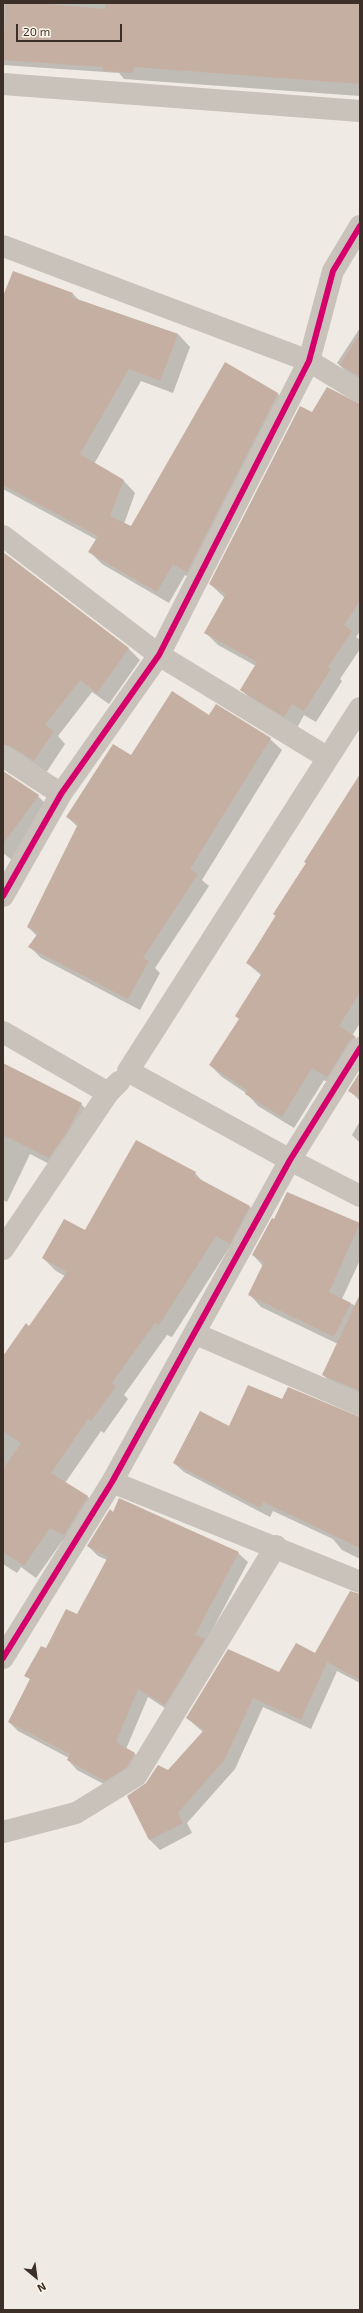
<!DOCTYPE html>
<html>
<head>
<meta charset="utf-8">
<style>
  body { margin:0 }
  #map { position:relative; width:363px; height:2313px; overflow:hidden; background:#efeae3; font-family:"Exo 2",sans-serif }
  canvas { display:block }
  .frame { position:absolute; inset:0; border:4px solid #3b2f28; pointer-events:none }
  .north { position:absolute; left:16px; top:2257px; width:40px; height:40px; -webkit-text-stroke:3px #fcf5ea; paint-order:stroke; rotate:151deg; font-size:11px; font-weight:700; line-height:16px; text-align:center; color:#3b2f28 }
  .north::after { content:''; display:block; margin:auto; width:14px; height:18px; background:#3b2f28; clip-path:polygon(50% 0,100% 100%,50% 72%,0 100%) }
  .scale { position:absolute; left:16px; top:24px; width:106px; height:18px; box-sizing:border-box; border:2px solid #3b2f28; border-top:0; padding-left:5px; font-size:12px; line-height:14px; white-space:nowrap; color:#3b2f28; -webkit-text-stroke:3px #fcf5ea; paint-order:stroke }
</style>
</head>
<body>
<div id="map">
<canvas width="363" height="2313"></canvas>
<div class="frame"></div>
<div class="north">N</div>
<div class="scale">20 m</div>
</div>
<script>
const g = document.querySelector('canvas').getContext('2d');
g.lineJoin = 'round';
function fillPath(path, color) {
  g.fillStyle = color;
  g.fill(path, 'evenodd');
}
function shape(rows) {
  const path = new Path2D();
  for (const r of rows) {
    path.moveTo(r[0], r[1]);
    for (let i = 2; i < r.length; i += 2) path.lineTo(r[i], r[i + 1]);
  }
  return path;
}
function stroke(path, color, width, dash) {
  g.strokeStyle = color;
  g.lineWidth = width;
  g.lineCap = dash ? 'butt' : 'round';
  g.setLineDash(dash || []);
  g.stroke(path);
}
const shadow = shape([
  [3,3,360,3,360,96,124,79,119,73,3,65],
  [72,293,79,300,178,334,190,347,173,393,141,381,94,464,123,480,135,493,124,524,131,527,225,364,278,394,290,406,200,583,185,575,169,603,102,564,90,552,97,540,3,489,3,299],
  [360,328,360,381,350,375,337,363],
  [360,405,360,631,356,637,360,640,360,649,340,679,342,681,316,722,304,715,297,728,254,702,241,690,256,666,218,645,206,633,225,598,210,584,312,414],
  [3,553,128,648,140,660,109,704,92,692,58,736,65,744,46,773,4,762,4,772,38,796,50,808,12,860,3,853],
  [270,739,282,750,202,880,209,886,155,968,160,973,140,1010,41,958,30,947,37,936,28,927,78,827,67,817,131,757],
  [360,775,360,1023,352,1036,360,1042,339,1089,324,1080,294,1128,258,1106,246,1093,222,1077,210,1065,240,1019,262,976,247,963],
  [3,1064,81,1104,95,1118,63,1171,30,1154,7,1202,3,1200],
  [360,1073,360,1101,349,1090],
  [360,1121,360,1143,352,1135],
  [195,1173,204,1183,250,1207,262,1219,242,1255,229,1248,172,1337,167,1335,124,1395,128,1399,104,1433,101,1431,65,1483,88,1497,100,1510,77,1547,63,1540,36,1578,21,1567,17,1573,3,1564,3,1357,30,1327,65,1276,56,1271,43,1258,86,1232],
  [359,1224,360,1260,342,1299,360,1308,360,1397,335,1386,323,1375,338,1344,261,1307,250,1295,263,1266,253,1255],
  [282,1401,360,1420,360,1559,342,1550,333,1539,273,1511,270,1517,184,1472,174,1463,230,1428],
  [113,1513,238,1553,248,1562,206,1642,174,1714,148,1697,126,1749,135,1754,144,1763,115,1790,77,1770,68,1760,69,1758,18,1731,9,1722,77,1616,107,1560,98,1556,88,1546],
  [360,1595,360,1683,337,1671,311,1729,263,1707,235,1769,187,1823,192,1833,160,1850,150,1840,128,1797,168,1771,203,1732,187,1718,316,1654]
]);
const building = shape([
  [6,3,36,3,105,9,105,3,360,3,360,84,134,67,133,73,103,71,103,67,3,60],
  [13,271,73,293,71,297,178,334,160,381,129,369,80,454,124,480,110,516,131,526,225,362,278,393,187,572,173,564,157,592,88,552,98,536,3,485,3,296],
  [360,333,360,377,340,365],
  [327,387,360,404,360,601,344,625,352,631,328,667,331,669,304,711,292,704,284,717,240,690,257,662,204,633,226,594,209,584,300,406,312,412],
  [3,552,129,648,97,693,80,680,45,725,54,731,34,761,10,746,3,744],
  [172,691,209,715,216,704,271,738,190,869,198,874,143,958,149,961,128,999,28,947,38,933,27,927,78,824,66,817,113,744,131,755],
  [3,771,39,795,3,844],
  [360,774,360,992,339,1026,356,1037,349,1041,327,1077,312,1068,282,1117,245,1094,247,1090,209,1065,239,1019,235,1016,262,973,246,963,276,916,273,914,306,863,304,862],
  [3,1063,82,1103,67,1132,49,1158,3,1135],
  [360,1072,360,1098,348,1091],
  [136,1140,196,1172,194,1176,250,1206,230,1244,216,1236,159,1325,155,1323,112,1383,116,1386,91,1421,88,1419,51,1473,88,1496,64,1535,50,1528,24,1566,3,1552,3,1469,21,1443,3,1431,3,1356,26,1323,29,1326,67,1272,42,1258,64,1219,85,1230],
  [287,1192,360,1223,329,1292,351,1303,334,1337,248,1295,264,1262,252,1255,272,1218,274,1219],
  [360,1294,360,1391,322,1375],
  [248,1385,282,1399,288,1387,360,1417,360,1548,263,1502,260,1508,173,1463,200,1411,229,1426],
  [119,1498,239,1552,195,1635,205,1639,165,1705,138,1689,116,1742,135,1753,127,1767,105,1781,67,1760,70,1754,8,1722,30,1679,24,1676,41,1646,46,1648,66,1609,77,1614,108,1557,87,1546,110,1509,113,1512],
  [350,1591,360,1594,360,1680,327,1662,301,1720,253,1698,225,1759,178,1813,183,1823,149,1840,127,1796,146,1783,158,1765,168,1770,204,1730,186,1718,228,1649,279,1672,296,1643,315,1653]
]);
const minor = shape([
  [3,84,360,111],
  [3,246,309,361,360,392],
  [3,536,159,655,328,758],
  [360,708,128,1071,290,1160,360,1196],
  [3,756,61,794],
  [3,896,61,794,159,655,309,361,333,271,360,226],
  [3,1032,108,1093,119,1082],
  [3,1249,108,1093],
  [194,1336,203,1337,360,1405],
  [112,1482,360,1582],
  [3,1658,112,1482,290,1160,360,1048],
  [3,1832,76,1813,136,1776,276,1546]
]);
const cycleway = shape([
  [3,896,61,794,159,655,309,361,333,271,360,226],
  [3,1658,112,1482,290,1160,360,1048]
]);
fillPath(shadow, '#0003');
fillPath(building, '#c5afa2');
stroke(minor, '#c9c2bb', 22);
stroke(cycleway, '#d6006c', 6);
</script>
</body>
</html>
